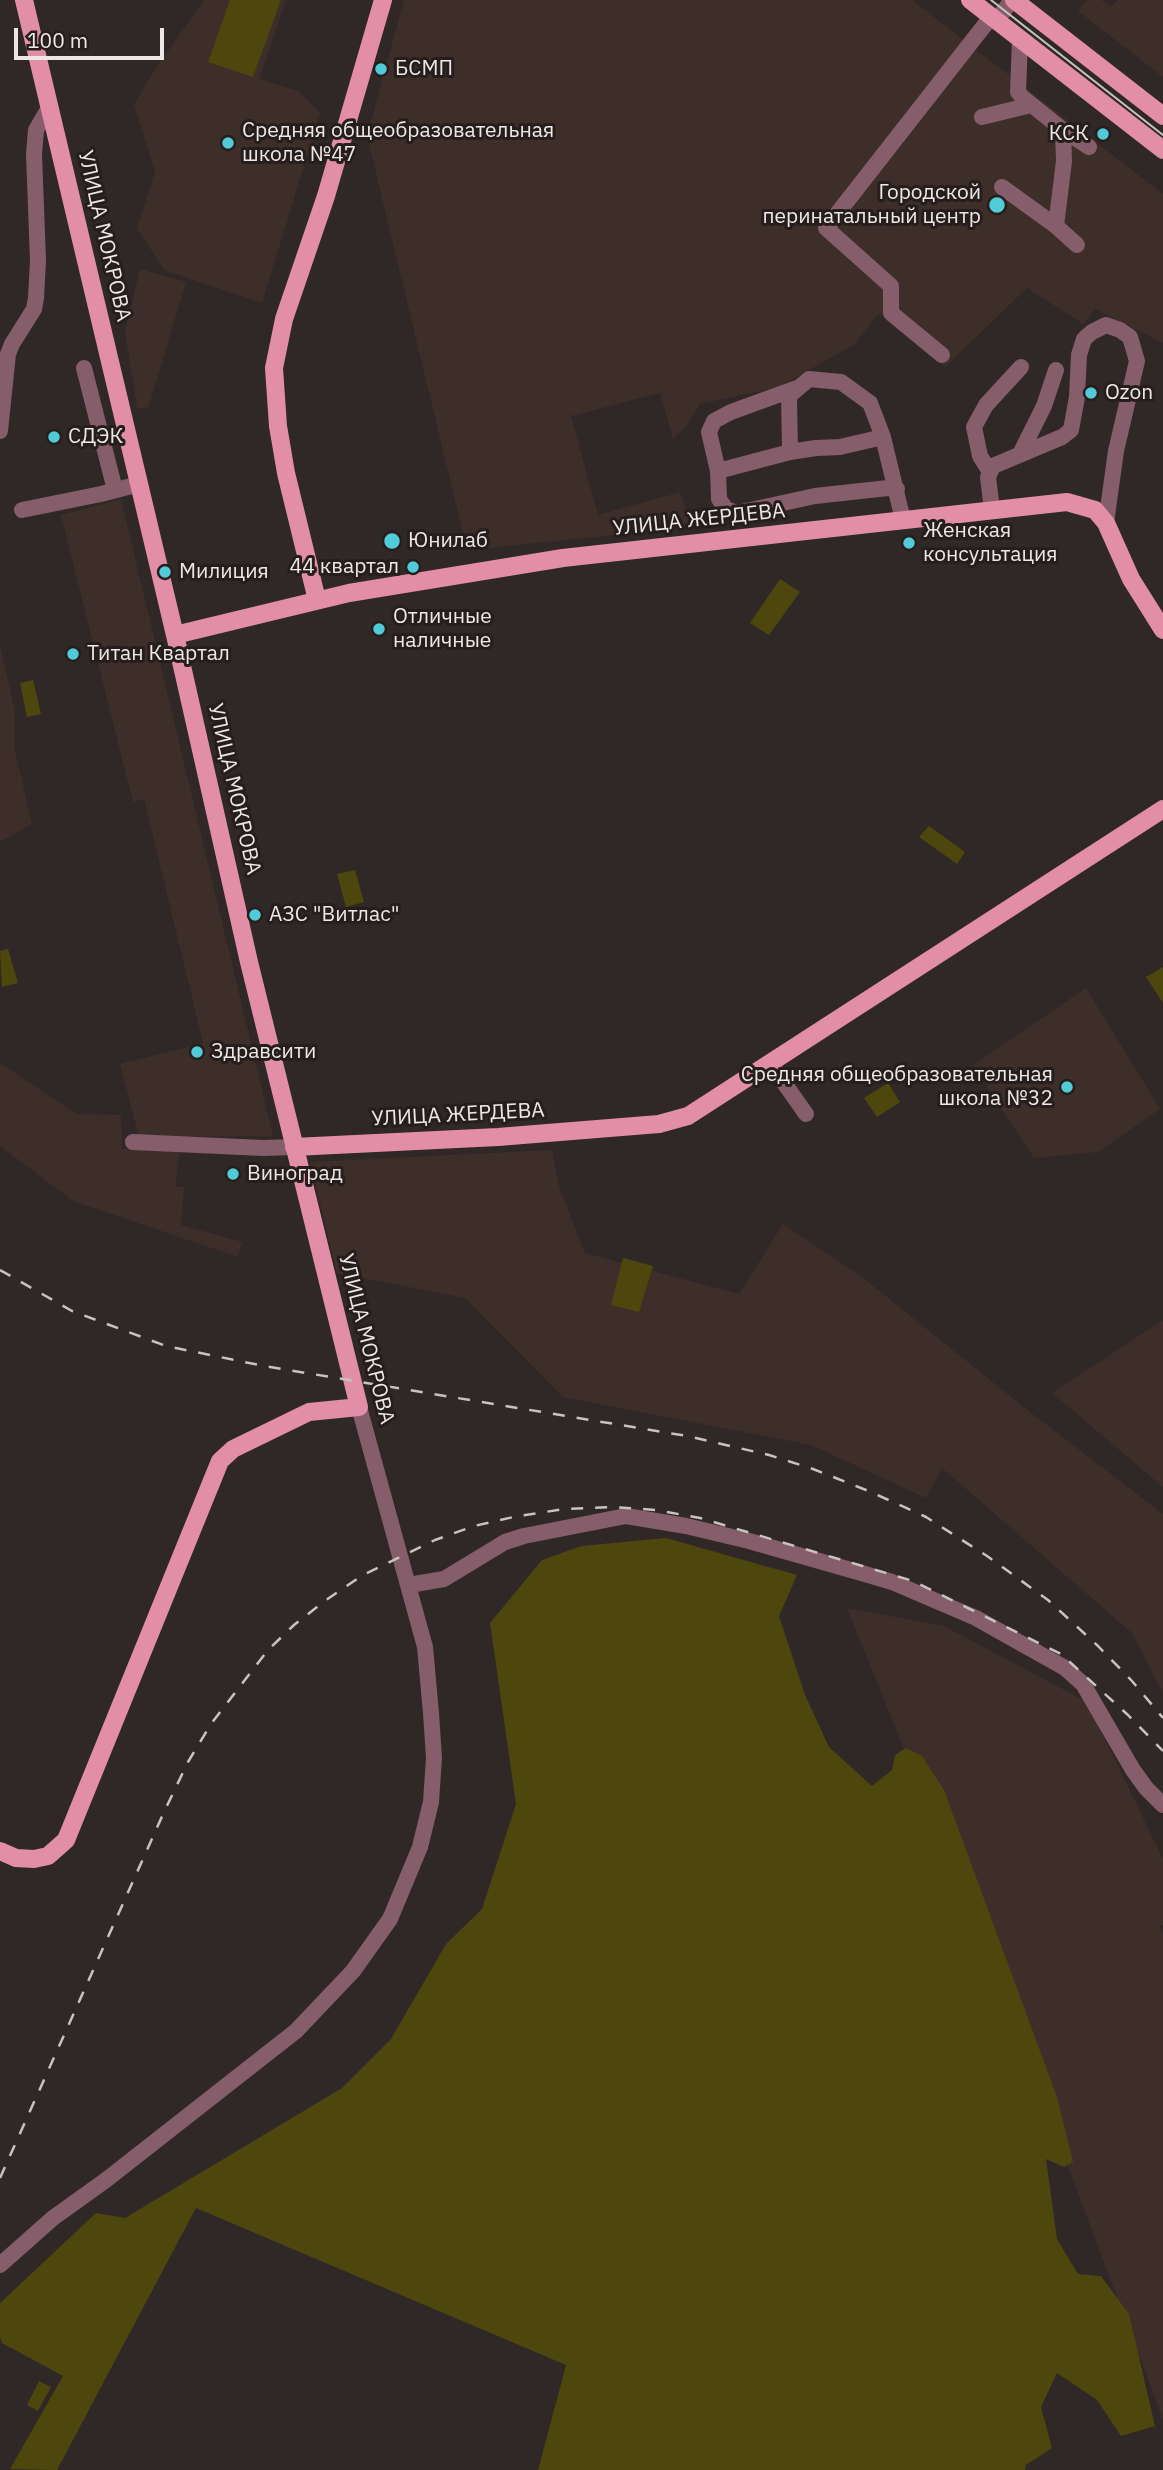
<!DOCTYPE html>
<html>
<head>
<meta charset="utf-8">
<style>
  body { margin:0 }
  #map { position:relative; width:1163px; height:2470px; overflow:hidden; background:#302826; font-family:"IBM Plex Sans",sans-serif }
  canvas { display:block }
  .scale { position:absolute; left:14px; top:28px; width:150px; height:32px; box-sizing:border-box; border:4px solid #ede7e6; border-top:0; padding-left:9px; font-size:21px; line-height:24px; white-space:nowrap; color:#ede7e6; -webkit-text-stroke:5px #261e1c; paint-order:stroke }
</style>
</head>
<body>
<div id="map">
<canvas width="1163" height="2470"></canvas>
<div class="scale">100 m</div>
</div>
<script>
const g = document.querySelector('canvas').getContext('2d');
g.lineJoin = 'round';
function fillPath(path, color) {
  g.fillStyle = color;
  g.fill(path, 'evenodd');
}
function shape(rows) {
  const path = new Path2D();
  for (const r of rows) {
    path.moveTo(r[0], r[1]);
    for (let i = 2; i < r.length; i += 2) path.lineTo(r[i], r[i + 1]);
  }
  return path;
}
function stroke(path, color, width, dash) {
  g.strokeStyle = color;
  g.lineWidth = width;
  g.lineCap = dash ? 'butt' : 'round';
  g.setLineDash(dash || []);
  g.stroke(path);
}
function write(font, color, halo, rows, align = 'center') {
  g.font = font + ' "IBM Plex Sans",sans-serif';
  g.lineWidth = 6;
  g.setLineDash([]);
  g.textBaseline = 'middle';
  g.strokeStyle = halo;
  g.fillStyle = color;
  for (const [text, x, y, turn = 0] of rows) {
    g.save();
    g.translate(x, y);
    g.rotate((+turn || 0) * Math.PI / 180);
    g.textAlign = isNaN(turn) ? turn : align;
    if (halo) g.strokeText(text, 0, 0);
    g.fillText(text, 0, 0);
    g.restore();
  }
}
const built = shape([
  [204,0,286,0,259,79,298,91,320,113,262,303,164,270,137,228,155,172,134,104,158,65],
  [404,0,912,0,1163,194,1163,343,1095,309,1083,324,1027,288,945,367,879,313,855,344,779,387,700,404,687,425,673,439,660,393,571,416,598,515,680,492,692,527,467,550,367,136],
  [1087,0,1101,0,1111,7,1118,0,1163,0,1163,77,1078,11],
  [140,269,186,282,148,409,137,408,125,332],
  [121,499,273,1136,139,1137,120,1064,203,1043,144,799,133,802,61,515],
  [0,645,14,707,14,746,32,824,0,842],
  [1086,988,1160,1109,1098,1152,1034,1158,973,1065],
  [0,1063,77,1114,121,1115,122,1149,180,1150,175,1187,184,1187,181,1225,242,1242,238,1257,73,1201,0,1146],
  [552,1150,559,1187,585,1253,739,1294,783,1224,862,1277,1030,1412,1163,1514,1163,1693,1132,1633,942,1468,926,1498,811,1445,563,1397,465,1298,337,1273,310,1162],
  [1163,1320,1163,1487,1052,1393],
  [847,1608,944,1626,1087,1702,1163,1859,1163,1925,1160,1926,1163,1935,1163,2419,1008,2007]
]);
const green = shape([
  [230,0,281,0,253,77,208,62],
  [780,579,800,592,769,635,750,623],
  [33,680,41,714,27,717,20,683],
  [929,826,965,852,957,864,919,837],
  [355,870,364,902,346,907,337,874],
  [8,949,18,983,2,987,0,951],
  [1163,967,1163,1003,1146,977],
  [888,1083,900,1102,877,1117,864,1098],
  [623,1258,653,1266,639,1312,611,1305],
  [666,1538,797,1575,779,1616,805,1695,829,1747,872,1786,892,1770,895,1755,906,1748,922,1756,944,1790,1057,2097,1073,2162,1064,2167,1046,2159,1057,2239,1078,2274,1101,2276,1129,2314,1155,2426,1121,2436,1097,2400,1057,2373,1041,2407,1052,2448,1026,2465,1025,2470,538,2470,566,2365,196,2208,57,2470,10,2469,63,2376,2,2343,0,2337,0,2303,96,2213,125,2218,342,2088,391,2039,446,1944,482,1909,516,1804,490,1623,542,1560,581,1546],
  [39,2381,51,2387,38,2411,27,2405]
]);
const minor = shape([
  [996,21,1012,0],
  [1020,39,1018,92,1022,97,1063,130,1089,147],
  [982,117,1031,105],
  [1002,187,1056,226,1077,245],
  [1056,226,1064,161,1063,130],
  [942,355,891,313,891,286,826,228,991,17],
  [84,368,115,490],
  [797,388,731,412,714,421,709,432,718,471,719,499,726,509,737,513,815,496,888,488,897,489],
  [0,431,8,354,12,344,34,309,36,298,38,260,34,154,36,130,50,106],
  [790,452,816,448,840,447,883,437],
  [1020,454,1044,406,1056,370],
  [718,471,790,452,789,396,809,379,841,382,870,403,883,437,903,520],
  [990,472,980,456,974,427,986,405,1021,367],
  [22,510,101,494,139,484],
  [992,510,988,477,993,466,1062,437,1071,430,1077,397,1079,355,1084,339,1092,332,1106,325,1120,330,1130,337,1137,361,1116,451,1106,523],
  [770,1063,806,1114],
  [133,1142,263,1148,294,1147],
  [409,1585,444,1579,505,1542,524,1536,626,1516,686,1526,749,1541,865,1574,892,1582,976,1618,1065,1668,1083,1684,1133,1770,1146,1788,1163,1805],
  [0,2265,53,2218,106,2180,296,2031,353,1971,390,1919,420,1847,431,1802,434,1758,431,1713,425,1647,359,1407]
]);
const major = shape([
  [970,0,1163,150],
  [1014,0,1163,116],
  [317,600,286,473,278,426,274,368,284,319,326,196,383,0],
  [175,635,349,593,563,558,1067,502,1095,510,1106,523,1131,579,1163,630],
  [294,1147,498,1137,659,1124,688,1116,1163,809],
  [0,1851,16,1858,34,1859,48,1856,66,1840,220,1461,233,1449,309,1412,359,1407,249,962,175,635,24,0]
]);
const tram = shape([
  [991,0,1163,135]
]);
const rail = shape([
  [0,1270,72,1311,166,1346,264,1366,687,1436,769,1455,813,1469,871,1492,926,1517,987,1556,1048,1600,1098,1646,1132,1681,1163,1718],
  [0,2178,164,1812,188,1762,211,1724,268,1650,294,1625,326,1600,363,1575,435,1540,474,1526,518,1516,565,1509,613,1507,656,1510,700,1518,913,1581,1061,1654,1128,1715,1163,1751]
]);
const markers = [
  [381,69,7,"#52cbd8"],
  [1103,134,7,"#52cbd8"],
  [228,143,7,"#52cbd8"],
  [997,205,9,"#52cbd8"],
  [1091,393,7,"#52cbd8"],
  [54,437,7,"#52cbd8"],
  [392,541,9,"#52cbd8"],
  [909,543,7,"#52cbd8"],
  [413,567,7,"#52cbd8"],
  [165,572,7,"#52cbd8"],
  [379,629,7,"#52cbd8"],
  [73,654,7,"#52cbd8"],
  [255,915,7,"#52cbd8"],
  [197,1052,7,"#52cbd8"],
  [1067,1087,7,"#52cbd8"],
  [233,1174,7,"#52cbd8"]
];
const poiNames = [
  ["БСМП",395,69],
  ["Средняя общеобразовательная",242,131],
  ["школа №47",242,155],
  ["КСК",1089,134,"right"],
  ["Городской",981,193,"right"],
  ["перинатальный центр",981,217,"right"],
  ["Ozon",1105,393],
  ["СДЭК",68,437],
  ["Женская",923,531],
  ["консультация",923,555],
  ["Юнилаб",408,541],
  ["44 квартал",399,567,"right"],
  ["Милиция",179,572],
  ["Отличные",393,617],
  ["наличные",393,641],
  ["Титан Квартал",87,654],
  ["АЗС \"Витлас\"",269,915],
  ["Здравсити",211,1052],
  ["Средняя общеобразовательная",1053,1075,"right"],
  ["школа №32",1053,1099,"right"],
  ["Виноград",247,1174]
];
const streetNames = [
  ["УЛИЦА МОКРОВА",104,236,77],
  ["УЛИЦА ЖЕРДЕВА",699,520,-6],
  ["УЛИЦА МОКРОВА",234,789,77],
  ["УЛИЦА ЖЕРДЕВА",458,1115,-3],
  ["УЛИЦА МОКРОВА",366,1339,76]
];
fillPath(built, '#3d2e2a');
fillPath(green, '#4d460d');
stroke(minor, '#865d6a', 16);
stroke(major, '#e28ea9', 18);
stroke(tram, '#c8c2c1', 2);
stroke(rail, '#c8c2c1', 2.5, [12, 12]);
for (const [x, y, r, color] of markers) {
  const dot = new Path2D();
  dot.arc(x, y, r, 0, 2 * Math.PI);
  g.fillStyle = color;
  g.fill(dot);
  stroke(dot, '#261e1c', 2.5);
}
write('21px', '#ede7e6', '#261e1c', poiNames, 'left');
write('21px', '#ede7e6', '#261e1c', streetNames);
</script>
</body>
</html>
